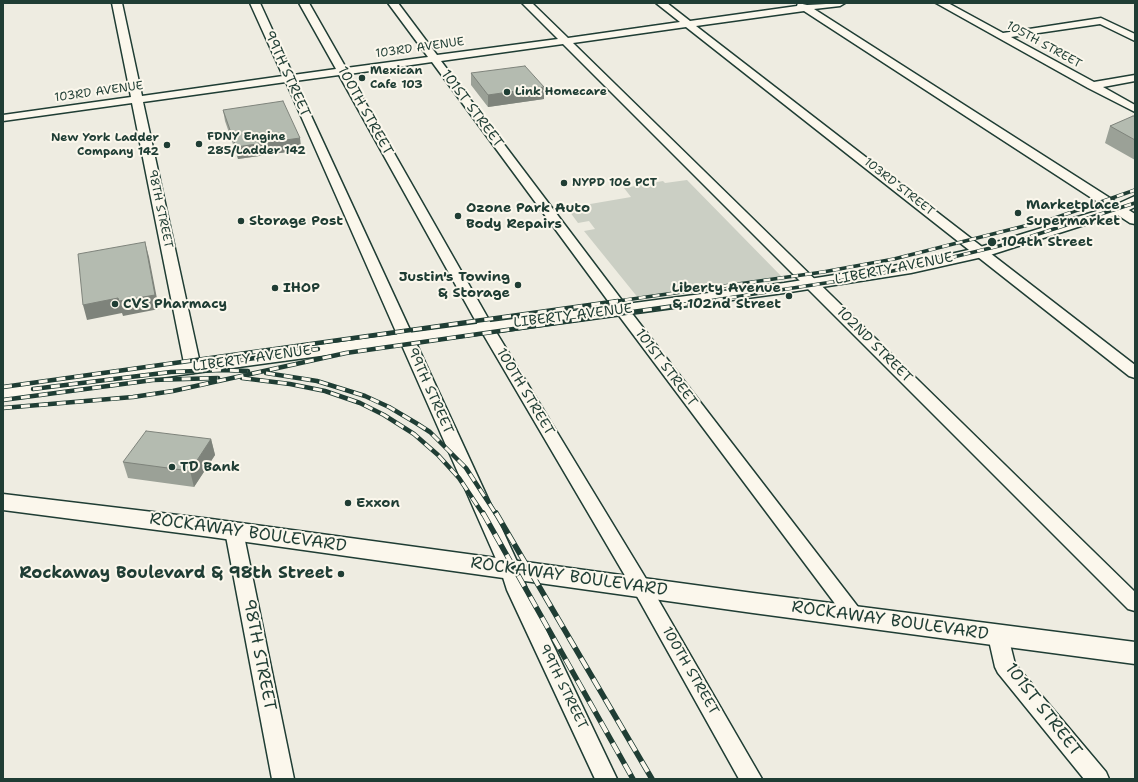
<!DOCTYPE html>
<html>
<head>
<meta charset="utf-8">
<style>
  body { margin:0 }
  #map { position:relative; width:1138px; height:782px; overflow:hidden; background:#eeece1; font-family:"Shantell Sans",sans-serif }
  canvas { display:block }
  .frame { position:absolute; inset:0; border:4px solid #1f3d34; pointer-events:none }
</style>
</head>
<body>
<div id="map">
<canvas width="1138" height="782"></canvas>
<div class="frame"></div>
</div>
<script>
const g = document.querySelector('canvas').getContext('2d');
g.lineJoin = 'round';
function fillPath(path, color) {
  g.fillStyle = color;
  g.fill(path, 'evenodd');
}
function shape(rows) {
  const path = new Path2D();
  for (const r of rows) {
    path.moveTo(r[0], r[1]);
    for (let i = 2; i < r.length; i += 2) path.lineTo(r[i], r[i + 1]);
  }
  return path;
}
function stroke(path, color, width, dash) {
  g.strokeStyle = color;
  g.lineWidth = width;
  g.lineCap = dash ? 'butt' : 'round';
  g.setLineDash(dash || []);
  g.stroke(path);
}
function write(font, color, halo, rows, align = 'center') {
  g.font = font + ' "Shantell Sans",sans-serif';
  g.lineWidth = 4;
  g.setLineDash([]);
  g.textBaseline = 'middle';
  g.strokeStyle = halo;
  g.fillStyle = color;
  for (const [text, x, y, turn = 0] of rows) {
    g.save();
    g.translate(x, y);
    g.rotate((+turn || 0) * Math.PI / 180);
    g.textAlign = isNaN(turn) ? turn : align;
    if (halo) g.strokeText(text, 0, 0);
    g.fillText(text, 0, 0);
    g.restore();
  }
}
const green = shape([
  [687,180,783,278,639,299,584,231,595,229,589,221,578,223,567,208,631,197,624,188,663,181,665,183]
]);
const minor = shape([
  [112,3,122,3,142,96,283,76,250,3,260,3,293,75,336,69,299,3,309,3,346,68,428,57,388,3,398,3,437,55,558,39,522,3,532,3,568,38,680,22,656,3,667,3,690,21,797,6,798,3,807,5,845,3,840,6,814,9,1135,214,1135,224,1130,223,804,11,696,26,1135,365,1135,378,1129,376,686,27,573,43,1135,592,1135,611,1128,609,563,44,441,61,627,307,865,616,862,621,855,624,848,621,617,313,432,62,349,74,493,327,648,582,762,779,739,779,634,591,479,327,339,75,295,81,520,568,527,590,617,779,595,779,507,590,500,568,286,82,143,102,201,368,199,371,193,373,187,371,185,368,132,103,3,121,3,115,131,97,112,3],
  [936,3,948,3,1003,33,1101,18,1135,34,1135,41,1100,24,1011,37,1094,82,1135,75,1135,81,1103,87,1135,105,1135,112,1088,88,936,3],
  [234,525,241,526,243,531,294,779,272,779,225,531,227,526,234,525],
  [998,628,1005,630,1008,636,1015,664,1106,772,1109,779,1084,779,998,673,995,667,988,636,991,630,998,628]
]);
const tertiary = shape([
  [1135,196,1135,207,1125,212,987,256,911,273,784,293,3,399,3,387,784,283,911,263,977,248,1113,206,1135,196]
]);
const primary = shape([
  [3,494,211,519,753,593,1135,642,1135,664,753,613,211,537,3,510,3,494]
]);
const railFar2 = shape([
  [611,302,823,272,894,259,1052,219,1135,190],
  [702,302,858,278,912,267,1007,244,1135,203]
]);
const railFar1 = shape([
  [241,360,318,349],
  [266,373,317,381,365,396,389,407,416,423,430,432,466,468,496,514],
  [242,378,290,384,325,391,360,403,384,415,414,434,438,455,459,478,483,514],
  [3,387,618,301],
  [33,389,171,372,222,370,248,371],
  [3,400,153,380,218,378],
  [3,408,133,397,173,391,346,353,709,301]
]);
const rail = shape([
  [483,513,633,779],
  [496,513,652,779]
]);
const wall = shape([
  [471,73,544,99,488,107,471,85],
  [223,110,300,138,301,150,238,159,225,121],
  [1135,116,1135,160,1105,143,1110,126],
  [211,439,215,455,194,487,128,478,123,462]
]);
const shadedWall = shape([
  [544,87,544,99,488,107,488,95],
  [300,138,301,150,238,159,236,147],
  [145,242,149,257,159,309,123,316,122,313,87,320,83,305],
  [211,439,215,455,194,487,190,471]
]);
const building = shape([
  [525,66,544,87,488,95,471,73,525,66],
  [283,101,300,138,236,147,223,110,283,101],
  [1133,116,1135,116,1135,140,1110,126,1133,116],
  [145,242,155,295,119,301,118,298,83,305,78,254,145,242],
  [146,431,211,439,190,471,123,462,146,431]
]);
const markers = [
  [362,78,4,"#1f3d34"],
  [507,92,4,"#1f3d34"],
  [199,144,4,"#1f3d34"],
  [167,145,4,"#1f3d34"],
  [564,183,4,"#1f3d34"],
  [1018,213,4,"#1f3d34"],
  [458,216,4,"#1f3d34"],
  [241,221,4,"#1f3d34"],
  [992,242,5,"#1f3d34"],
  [518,285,4,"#1f3d34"],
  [275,288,4,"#1f3d34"],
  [789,296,4,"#1f3d34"],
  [115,304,4,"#1f3d34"],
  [172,467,4,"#1f3d34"],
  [348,503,4,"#1f3d34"],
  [341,574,4,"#1f3d34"]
];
const farStreetnames = [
  ["105TH STREET",1044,45,29],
  ["103RD AVENUE",420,48,-8],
  ["103RD AVENUE",99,92,-8],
  ["103RD STREET",899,187,38],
  ["98TH STREET",160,209,78]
];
const farPoinames = [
  ["Mexican",370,71],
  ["Cafe 103",370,85],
  ["Link Homecare",515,92],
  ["FDNY Engine",207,137],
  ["285/Ladder 142",207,151],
  ["New York Ladder",159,138,"right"],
  ["Company 142",159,152,"right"],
  ["NYPD 106 PCT",572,183]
];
const streetNames = [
  ["99TH STREET",287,74,66],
  ["101ST STREET",472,109,53],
  ["100TH STREET",365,111,61],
  ["LIBERTY AVENUE",894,269,-11],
  ["LIBERTY AVENUE",573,316,-7],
  ["102ND STREET",874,345,45],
  ["LIBERTY AVENUE",252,359,-8],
  ["101ST STREET",666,368,53],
  ["99TH STREET",430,391,66],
  ["100TH STREET",525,392,59],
  ["100TH STREET",690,671,60],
  ["99TH STREET",563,687,64]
];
const poiNames = [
  ["Marketplace",1026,205],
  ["Supermarket",1026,221],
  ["Ozone Park Auto",466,208],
  ["Body Repairs",466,224],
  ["Storage Post",249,221],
  ["104th Street",1001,242],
  ["Justin's Towing",510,277,"right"],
  ["& Storage",510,293,"right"],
  ["IHOP",283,288],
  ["Liberty Avenue",781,288,"right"],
  ["& 102nd Street",781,304,"right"],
  ["CVS Pharmacy",123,304],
  ["TD Bank",180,467],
  ["Exxon",356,503]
];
const nearStreetnames = [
  ["ROCKAWAY BOULEVARD",248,533,8],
  ["ROCKAWAY BOULEVARD",569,577,8],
  ["ROCKAWAY BOULEVARD",890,621,8],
  ["98TH STREET",259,655,79],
  ["101ST STREET",1043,710,52]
];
const nearPoinames = [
  ["Rockaway Boulevard & 98th Street",333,574]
];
fillPath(green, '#cbcfc4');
stroke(minor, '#1f3d34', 3);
stroke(tertiary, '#1f3d34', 3);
stroke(primary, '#1f3d34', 3);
fillPath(minor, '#fbf7ec');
fillPath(tertiary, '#fbf7ec');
fillPath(primary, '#fbf7ec');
stroke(railFar2, '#1f3d34', 3.5);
stroke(railFar1, '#1f3d34', 4.5);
stroke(rail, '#1f3d34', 5.5);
stroke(railFar2, '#fbf7ec', 2.5, [7]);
stroke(railFar1, '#fbf7ec', 3, [9]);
stroke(rail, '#fbf7ec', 4, [12]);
fillPath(wall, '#9ba197');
fillPath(shadedWall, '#7e837b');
fillPath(building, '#b4bbb0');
stroke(building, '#7e837b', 1);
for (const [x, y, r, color] of markers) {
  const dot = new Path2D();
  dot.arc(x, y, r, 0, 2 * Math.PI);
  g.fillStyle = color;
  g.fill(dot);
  stroke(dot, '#fbf7ec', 1.5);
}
write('12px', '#1f3d34', '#fbf7ec', farStreetnames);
write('bold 12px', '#1f3d34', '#fbf7ec', farPoinames, 'left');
write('14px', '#1f3d34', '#fbf7ec', streetNames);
write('bold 14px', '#1f3d34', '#fbf7ec', poiNames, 'left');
write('17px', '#1f3d34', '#fbf7ec', nearStreetnames);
write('bold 17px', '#1f3d34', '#fbf7ec', nearPoinames, 'right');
</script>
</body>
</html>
